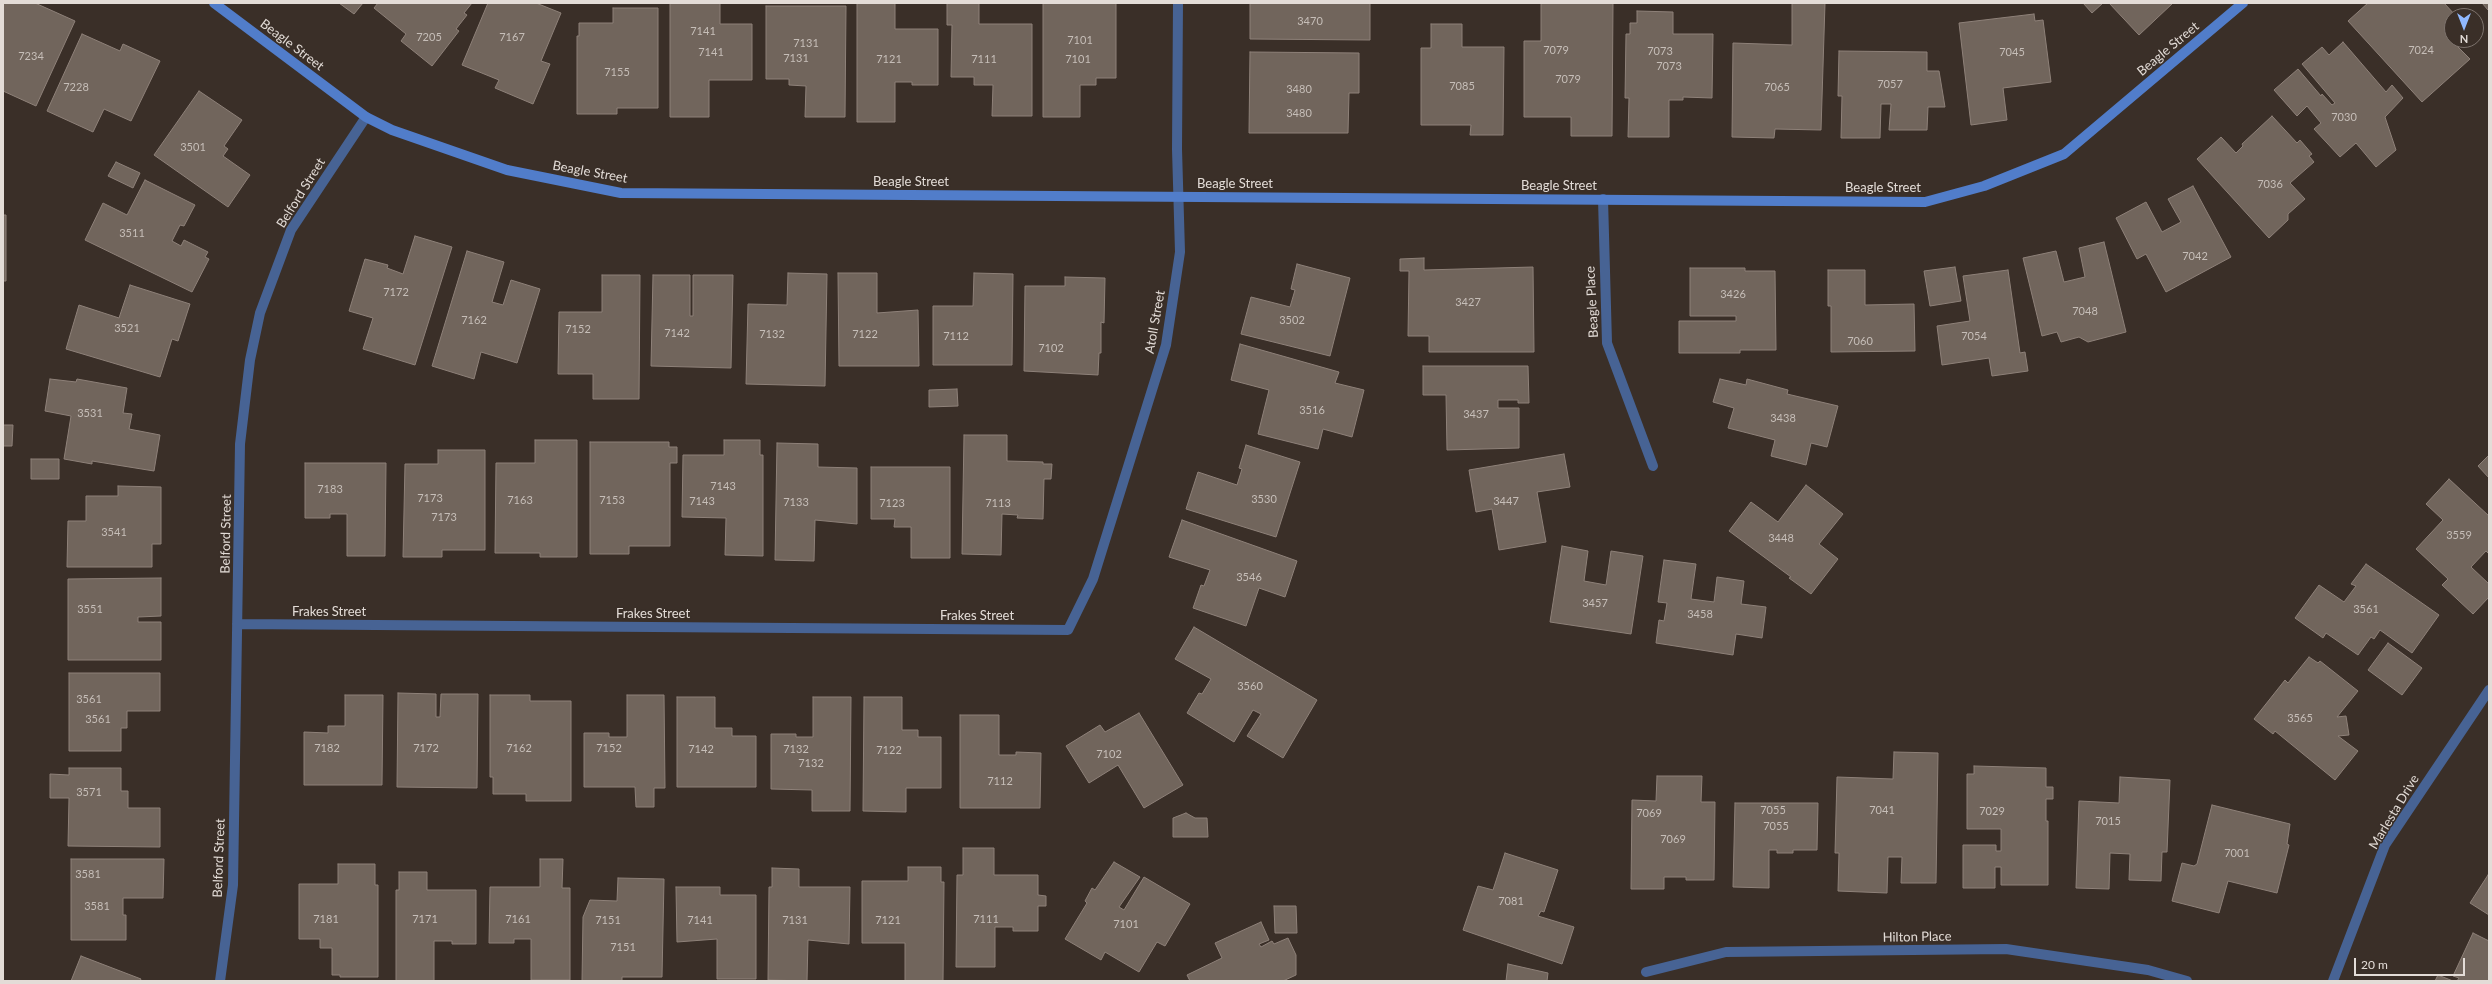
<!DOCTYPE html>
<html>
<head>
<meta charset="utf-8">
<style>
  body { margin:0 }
  #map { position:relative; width:2492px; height:984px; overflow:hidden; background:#3a2f28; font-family:Lato,sans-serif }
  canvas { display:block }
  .frame { position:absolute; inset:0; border:4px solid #e3dcd7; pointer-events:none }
  .north { position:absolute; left:2444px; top:8px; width:40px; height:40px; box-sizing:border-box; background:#3a2f28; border:1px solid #7e746e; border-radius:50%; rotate:180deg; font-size:11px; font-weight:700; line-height:16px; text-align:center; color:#e3dcd7 }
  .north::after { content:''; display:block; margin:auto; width:14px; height:18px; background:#90b8fd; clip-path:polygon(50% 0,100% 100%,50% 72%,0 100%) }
  .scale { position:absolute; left:2354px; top:958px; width:111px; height:18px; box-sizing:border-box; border:2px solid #e3dcd7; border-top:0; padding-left:5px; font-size:12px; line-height:14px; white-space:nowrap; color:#e3dcd7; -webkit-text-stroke:3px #3a2f28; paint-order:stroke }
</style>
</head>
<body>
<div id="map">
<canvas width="2492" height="984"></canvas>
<div class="frame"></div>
<div class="north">N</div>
<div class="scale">20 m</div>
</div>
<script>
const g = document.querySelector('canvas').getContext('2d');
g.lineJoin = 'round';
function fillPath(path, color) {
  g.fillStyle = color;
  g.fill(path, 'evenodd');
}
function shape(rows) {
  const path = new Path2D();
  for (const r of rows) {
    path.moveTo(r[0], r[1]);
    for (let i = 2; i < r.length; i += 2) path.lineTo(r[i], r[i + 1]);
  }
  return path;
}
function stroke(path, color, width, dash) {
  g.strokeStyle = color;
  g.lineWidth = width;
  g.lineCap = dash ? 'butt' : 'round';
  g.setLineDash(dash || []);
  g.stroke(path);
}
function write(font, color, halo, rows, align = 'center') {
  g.font = font + ' Lato,sans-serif';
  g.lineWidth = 3;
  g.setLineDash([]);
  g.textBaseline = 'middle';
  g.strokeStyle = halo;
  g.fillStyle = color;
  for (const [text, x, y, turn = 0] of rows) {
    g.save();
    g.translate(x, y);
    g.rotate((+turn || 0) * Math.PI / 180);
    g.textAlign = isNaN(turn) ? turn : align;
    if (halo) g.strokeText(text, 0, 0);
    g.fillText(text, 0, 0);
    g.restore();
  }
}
const building = shape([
  [3,3,35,3,75,21,36,106,3,91,3,3],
  [339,3,363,3,354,14,339,3],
  [378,3,472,3,464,13,467,15,456,29,459,31,432,66,401,41,406,34,374,8,378,3],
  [488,3,536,3,561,13,541,61,550,64,533,104,495,88,499,80,462,65,488,3],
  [670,3,720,3,720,24,752,24,752,80,709,80,709,117,670,117,670,3],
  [857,3,895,3,895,29,938,29,938,85,912,85,912,82,895,82,895,122,857,122,857,3],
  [947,3,979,3,979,24,1032,24,1032,116,992,116,993,85,974,85,974,77,951,77,952,25,947,25,947,3],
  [1043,3,1116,3,1116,78,1096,78,1096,85,1080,85,1080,117,1043,117,1043,3],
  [1250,3,1370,3,1370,40,1250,39,1250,3],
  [1541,3,1613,3,1612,136,1571,136,1571,117,1524,117,1524,41,1541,41,1541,3],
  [1792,3,1825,3,1821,130,1775,129,1774,138,1732,137,1733,43,1792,45,1792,3],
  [2083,3,2103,3,2092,13,2083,3],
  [2109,3,2173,3,2139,35,2109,3],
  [2368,3,2444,3,2456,16,2452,16,2452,40,2458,40,2454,43,2470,59,2422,102,2348,21,2368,3],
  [2482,3,2489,3,2489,9,2488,10,2482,3],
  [766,6,846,6,845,117,805,117,806,86,789,85,789,79,766,79,766,6],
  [613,8,658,8,658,108,617,108,617,114,577,114,577,36,579,36,579,23,613,23,613,8],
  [1637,11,1673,12,1673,34,1713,34,1712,98,1683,97,1683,100,1669,100,1669,137,1628,137,1629,98,1625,98,1626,34,1630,34,1630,23,1637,23,1637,11],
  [2034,14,2035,21,2043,20,2051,82,2003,88,2007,120,1971,125,1959,23,2034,14],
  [1431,24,1462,24,1462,47,1504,47,1503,135,1470,135,1471,125,1421,125,1421,48,1431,48,1431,24],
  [82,34,120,51,123,44,160,61,131,121,104,109,93,132,47,111,82,34],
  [2343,42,2386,92,2392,85,2403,98,2385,117,2396,150,2376,167,2356,143,2340,157,2314,129,2321,123,2307,106,2297,116,2274,90,2298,69,2321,96,2322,94,2332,105,2335,103,2302,64,2322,47,2329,55,2343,42],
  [1839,51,1927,52,1927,71,1939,71,1945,107,1928,107,1927,130,1889,130,1891,104,1881,104,1880,138,1841,138,1842,96,1838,96,1839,51],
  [1250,52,1359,53,1359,93,1349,93,1348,133,1249,133,1250,52],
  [199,91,242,120,224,146,228,149,223,156,250,175,228,207,154,155,199,91],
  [2272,116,2297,143,2300,140,2312,154,2309,156,2314,162,2290,183,2305,199,2288,214,2288,220,2269,238,2197,159,2221,137,2236,153,2243,146,2242,144,2272,116],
  [116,162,140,173,133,188,108,176,116,162],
  [145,180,195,205,184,226,180,225,172,241,181,246,184,240,208,252,205,257,209,259,192,292,85,240,103,203,127,215,145,180],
  [2193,186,2231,257,2166,292,2146,254,2137,259,2116,218,2146,202,2162,232,2181,222,2168,199,2193,186],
  [3,215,6,215,6,281,3,281,3,215],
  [415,236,452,247,415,365,363,349,373,318,349,311,365,259,388,265,387,268,403,274,415,236],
  [2104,242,2126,332,2088,342,2079,337,2061,342,2057,332,2042,336,2023,258,2056,251,2064,282,2085,277,2079,248,2104,242],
  [467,251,504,262,492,302,503,305,511,280,540,289,517,363,481,352,474,379,432,366,467,251],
  [1424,258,1424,270,1533,267,1534,352,1429,352,1429,336,1408,336,1409,271,1400,271,1400,259,1424,258],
  [1297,264,1350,278,1330,356,1241,334,1251,297,1290,307,1295,290,1291,289,1297,264],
  [1955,267,1961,301,1930,306,1924,271,1955,267],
  [1690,268,1745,268,1745,271,1775,271,1776,350,1740,350,1740,353,1679,353,1679,321,1736,321,1736,316,1690,316,1690,268],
  [1828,270,1865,270,1865,305,1914,304,1915,351,1831,352,1831,306,1828,306,1828,270],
  [2008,270,2020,353,2025,352,2028,371,1992,376,1989,358,1942,365,1937,326,1970,321,1963,276,2008,270],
  [788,273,827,274,825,386,746,384,748,304,787,305,788,273],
  [838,273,877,273,877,313,918,310,919,366,839,366,838,273],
  [974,273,1013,274,1012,365,933,365,933,306,973,306,974,273],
  [602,275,640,275,639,399,593,399,593,374,558,374,559,312,602,312,602,275],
  [653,275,690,275,690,316,693,316,693,275,733,275,731,368,651,366,653,275],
  [1065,277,1105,278,1104,323,1101,322,1101,353,1099,353,1098,375,1024,371,1025,286,1065,286,1065,277],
  [130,285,190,304,178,341,172,339,160,377,66,349,79,305,119,318,130,285],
  [1240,344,1339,372,1335,383,1364,390,1352,437,1323,429,1318,449,1258,434,1269,390,1231,380,1240,344],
  [1423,366,1528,366,1529,403,1518,403,1518,400,1498,400,1498,408,1519,408,1519,448,1447,450,1446,395,1423,395,1423,366],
  [50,379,76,382,77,379,127,388,123,413,132,414,129,429,160,435,154,471,92,461,92,464,64,459,71,416,45,411,50,379],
  [1720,379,1746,385,1747,379,1788,390,1787,394,1838,406,1827,447,1811,443,1806,465,1771,456,1775,440,1728,428,1734,408,1713,402,1720,379],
  [957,389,958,406,929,407,929,390,957,389],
  [3,425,13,425,12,446,3,446,3,425],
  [964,435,1007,435,1007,461,1043,462,1043,464,1052,464,1051,479,1044,479,1043,519,1017,518,1018,515,1002,514,1001,555,962,554,964,435],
  [535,440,577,440,577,557,540,557,540,553,495,553,496,463,535,463,535,440],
  [724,440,760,440,760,455,763,455,763,556,725,555,726,518,682,517,683,455,724,455,724,440],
  [590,442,669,442,669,447,677,447,677,463,670,463,670,546,629,546,629,554,590,554,590,442],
  [777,443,818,444,818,467,857,468,857,524,815,520,814,561,775,560,777,443],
  [1246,445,1300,462,1276,537,1186,509,1198,472,1237,485,1242,469,1239,468,1246,445],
  [438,450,485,450,485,550,442,550,442,557,403,557,405,464,438,464,438,450],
  [1564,454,1570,487,1537,492,1546,542,1499,550,1492,509,1476,512,1469,470,1564,454],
  [2489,455,2489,478,2478,466,2489,455],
  [31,459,59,459,59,479,31,479,31,459],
  [305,463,386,463,385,556,347,556,347,514,330,514,330,518,305,518,305,463],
  [871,467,950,467,950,558,911,558,911,527,894,527,895,519,871,519,871,467],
  [2449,479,2489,516,2489,554,2486,551,2471,567,2489,584,2489,597,2473,614,2442,585,2448,579,2416,549,2443,520,2426,504,2449,479],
  [1806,485,1843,514,1819,544,1838,559,1811,594,1789,578,1791,577,1729,531,1751,502,1778,522,1806,485],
  [118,486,161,487,161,544,152,544,152,567,67,567,68,521,86,521,86,496,118,496,118,486],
  [1182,520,1297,561,1285,597,1259,588,1246,626,1193,608,1201,585,1204,586,1210,570,1169,557,1182,520],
  [1562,546,1588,551,1584,581,1606,585,1611,551,1643,556,1631,634,1550,622,1562,546],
  [1664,560,1696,564,1691,599,1714,602,1717,577,1744,581,1741,604,1766,607,1762,638,1736,634,1733,655,1656,643,1659,620,1664,621,1667,603,1658,602,1664,560],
  [2366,564,2439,615,2412,653,2380,630,2374,639,2371,637,2358,655,2326,633,2323,638,2295,618,2319,585,2344,602,2356,586,2351,584,2366,564],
  [161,578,161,616,138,617,138,622,161,622,161,660,68,660,68,579,161,578],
  [1194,627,1317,700,1283,758,1247,736,1261,714,1253,710,1234,742,1187,713,1199,693,1202,694,1211,679,1175,659,1194,627],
  [2388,643,2422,668,2402,695,2368,670,2388,643],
  [2309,657,2318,663,2320,661,2358,691,2337,717,2346,716,2349,735,2338,736,2358,751,2335,780,2275,731,2273,734,2254,719,2285,680,2288,683,2309,657],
  [69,673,160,673,160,711,127,711,127,728,121,728,121,751,69,751,69,673],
  [398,693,436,694,436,717,440,717,441,694,478,694,477,788,397,787,398,693],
  [345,695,383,695,382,785,304,785,304,732,328,733,328,726,345,726,345,695],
  [490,695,530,695,530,701,571,701,571,801,526,801,526,794,493,794,493,777,490,777,490,695],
  [627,695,664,695,665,788,654,788,654,807,636,807,635,787,584,787,584,733,609,733,609,737,627,737,627,695],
  [677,697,715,697,715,728,732,728,732,736,756,736,756,787,677,787,677,697],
  [813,697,851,697,850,811,812,811,812,790,771,789,771,734,796,734,796,737,813,737,813,697],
  [864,697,902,697,902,730,918,730,918,737,941,737,941,788,906,788,906,812,863,811,864,697],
  [1139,713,1183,785,1144,808,1118,765,1089,783,1066,746,1100,725,1105,732,1139,713],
  [960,715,999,715,999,755,1016,755,1016,752,1041,753,1040,808,960,808,960,715],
  [1894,752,1938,753,1936,883,1901,883,1902,857,1888,857,1887,893,1838,891,1839,853,1835,853,1837,777,1893,779,1894,752],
  [1974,766,2046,768,2046,787,2053,787,2053,799,2046,799,2046,821,2048,821,2048,885,2001,885,2001,867,1995,867,1995,888,1963,888,1963,845,1996,845,1996,851,2001,851,2001,829,1967,829,1967,774,1974,774,1974,766],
  [69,768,121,768,121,791,128,791,128,808,160,808,160,847,68,846,69,798,50,798,50,774,69,775,69,768],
  [1657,776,1702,776,1701,802,1715,802,1714,880,1686,880,1686,877,1664,877,1664,889,1631,889,1632,800,1656,801,1657,776],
  [2120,777,2170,780,2167,852,2162,852,2161,881,2129,880,2130,854,2110,853,2109,889,2076,888,2079,801,2119,803,2120,777],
  [1735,803,1818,803,1817,850,1793,850,1793,853,1777,853,1777,850,1769,850,1769,888,1733,887,1735,803],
  [2212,805,2290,824,2287,844,2289,845,2277,893,2228,881,2219,913,2172,901,2182,863,2194,866,2197,864,2212,805],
  [1186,813,1195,818,1207,818,1208,837,1173,837,1173,818,1186,813],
  [963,848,994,848,994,875,1038,875,1038,895,1046,896,1046,906,1038,906,1038,931,1013,931,1013,927,995,927,995,967,956,967,957,875,963,875,963,848],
  [1505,853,1558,870,1544,912,1541,911,1538,916,1574,927,1562,964,1463,930,1478,886,1493,890,1505,853],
  [71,859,164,859,163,898,123,898,123,915,126,915,126,940,71,940,71,859],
  [540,859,563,859,562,888,570,888,570,980,531,980,531,939,514,939,514,943,489,943,490,887,540,887,540,859],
  [1114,862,1140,877,1119,907,1124,910,1144,877,1190,904,1165,946,1157,942,1139,972,1105,952,1101,960,1065,939,1087,903,1085,901,1092,888,1095,890,1114,862],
  [338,864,375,864,375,885,378,885,378,977,340,977,340,975,332,975,332,948,320,948,320,939,299,939,299,884,338,884,338,864],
  [908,867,941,867,941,882,944,882,943,981,905,981,905,943,862,943,862,881,908,881,908,867],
  [772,868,799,869,799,887,850,887,849,944,808,940,807,981,768,980,769,887,772,887,772,868],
  [399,872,427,872,427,890,476,890,476,944,452,944,452,941,434,941,434,981,396,981,396,890,399,890,399,872],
  [2488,875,2489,876,2489,915,2470,903,2488,875],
  [618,878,664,879,662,977,622,977,622,981,582,981,583,917,590,900,617,901,618,878],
  [676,887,720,887,720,895,756,895,756,979,717,979,717,939,677,942,676,887],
  [1274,906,1296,906,1297,933,1275,933,1274,906],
  [1261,922,1269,940,1259,944,1261,947,1272,941,1274,944,1288,938,1296,955,1296,975,1283,981,1190,981,1187,975,1222,958,1215,943,1261,922],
  [2473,933,2489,941,2489,981,2457,981,2459,978,2453,976,2473,933],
  [81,956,141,979,140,981,71,981,81,956],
  [1508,964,1548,973,1547,981,1506,981,1508,964],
  [2438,975,2453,981,2435,981,2438,975]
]);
const street = shape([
  [1603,199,1607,343,1653,466],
  [237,624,1068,630,1093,579,1166,345,1180,252,1177,149,1178,3],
  [1646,972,1726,952,2006,949,2148,970,2187,981],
  [220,981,233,885,240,444,250,360,260,313,291,230,366,117],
  [2333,981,2385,845,2489,690]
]);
const secondary = shape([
  [214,3,366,117,392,130,507,170,621,193,1925,202,1984,186,2064,154,2243,3]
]);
const numberNames = [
  ["3470",1310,21],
  ["7141",703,31],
  ["7205",429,37],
  ["7167",512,37],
  ["7101",1080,40],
  ["7131",806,43],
  ["7079",1556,50],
  ["7024",2421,50],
  ["7073",1660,51],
  ["7141",711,52],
  ["7045",2012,52],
  ["7234",31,56],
  ["7131",796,58],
  ["7121",889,59],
  ["7111",984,59],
  ["7101",1078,59],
  ["7073",1669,66],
  ["7155",617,72],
  ["7079",1568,79],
  ["7057",1890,84],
  ["7085",1462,86],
  ["7228",76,87],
  ["7065",1777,87],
  ["3480",1299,89],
  ["3480",1299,113],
  ["7030",2344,117],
  ["3501",193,147],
  ["7036",2270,184],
  ["3511",132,233],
  ["7042",2195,256],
  ["7172",396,292],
  ["3426",1733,294],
  ["3427",1468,302],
  ["7048",2085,311],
  ["7162",474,320],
  ["3502",1292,320],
  ["3521",127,328],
  ["7152",578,329],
  ["7142",677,333],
  ["7132",772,334],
  ["7122",865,334],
  ["7112",956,336],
  ["7054",1974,336],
  ["7060",1860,341],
  ["7102",1051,348],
  ["3516",1312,410],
  ["3531",90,413],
  ["3437",1476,414],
  ["3438",1783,418],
  ["7143",723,486],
  ["7183",330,489],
  ["7173",430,498],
  ["3530",1264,499],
  ["7163",520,500],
  ["7153",612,500],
  ["7143",702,501],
  ["3447",1506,501],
  ["7133",796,502],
  ["7123",892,503],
  ["7113",998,503],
  ["7173",444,517],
  ["3541",114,532],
  ["3559",2459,535],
  ["3448",1781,538],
  ["3546",1249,577],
  ["3457",1595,603],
  ["3551",90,609],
  ["3561",2366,609],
  ["3458",1700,614],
  ["3560",1250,686],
  ["3561",89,699],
  ["3565",2300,718],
  ["3561",98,719],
  ["7182",327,748],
  ["7172",426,748],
  ["7162",519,748],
  ["7152",609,748],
  ["7142",701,749],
  ["7132",796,749],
  ["7122",889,750],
  ["7102",1109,754],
  ["7132",811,763],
  ["7112",1000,781],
  ["3571",89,792],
  ["7055",1773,810],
  ["7041",1882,810],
  ["7029",1992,811],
  ["7069",1649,813],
  ["7015",2108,821],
  ["7055",1776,826],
  ["7069",1673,839],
  ["7001",2237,853],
  ["3581",88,874],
  ["7081",1511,901],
  ["3581",97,906],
  ["7181",326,919],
  ["7171",425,919],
  ["7161",518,919],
  ["7111",986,919],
  ["7151",608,920],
  ["7141",700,920],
  ["7131",795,920],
  ["7121",888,920],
  ["7101",1126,924],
  ["7151",623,947]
];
const streetNames = [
  ["Beagle Street",292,45,37],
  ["Beagle Street",2168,49,-40],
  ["Beagle Street",590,172,10],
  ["Beagle Street",911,182],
  ["Beagle Street",1235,184],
  ["Beagle Street",1559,186],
  ["Beagle Street",1883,188],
  ["Belford Street",301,193,-58],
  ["Beagle Place",1592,302,-93],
  ["Atoll Street",1155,322,-80],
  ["Belford Street",226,534,-89],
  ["Frakes Street",329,612],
  ["Frakes Street",653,614],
  ["Frakes Street",977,616],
  ["Marlesta Drive",2394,812,-59],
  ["Belford Street",219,858,-88],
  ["Hilton Place",1917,937,-1]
];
fillPath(building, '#71655c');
stroke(building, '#8e8179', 1);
stroke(street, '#476394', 10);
stroke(secondary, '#517dca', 10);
write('11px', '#c6beb8', null, numberNames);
write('13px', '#e3dcd7', '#3a2f28', streetNames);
</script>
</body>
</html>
